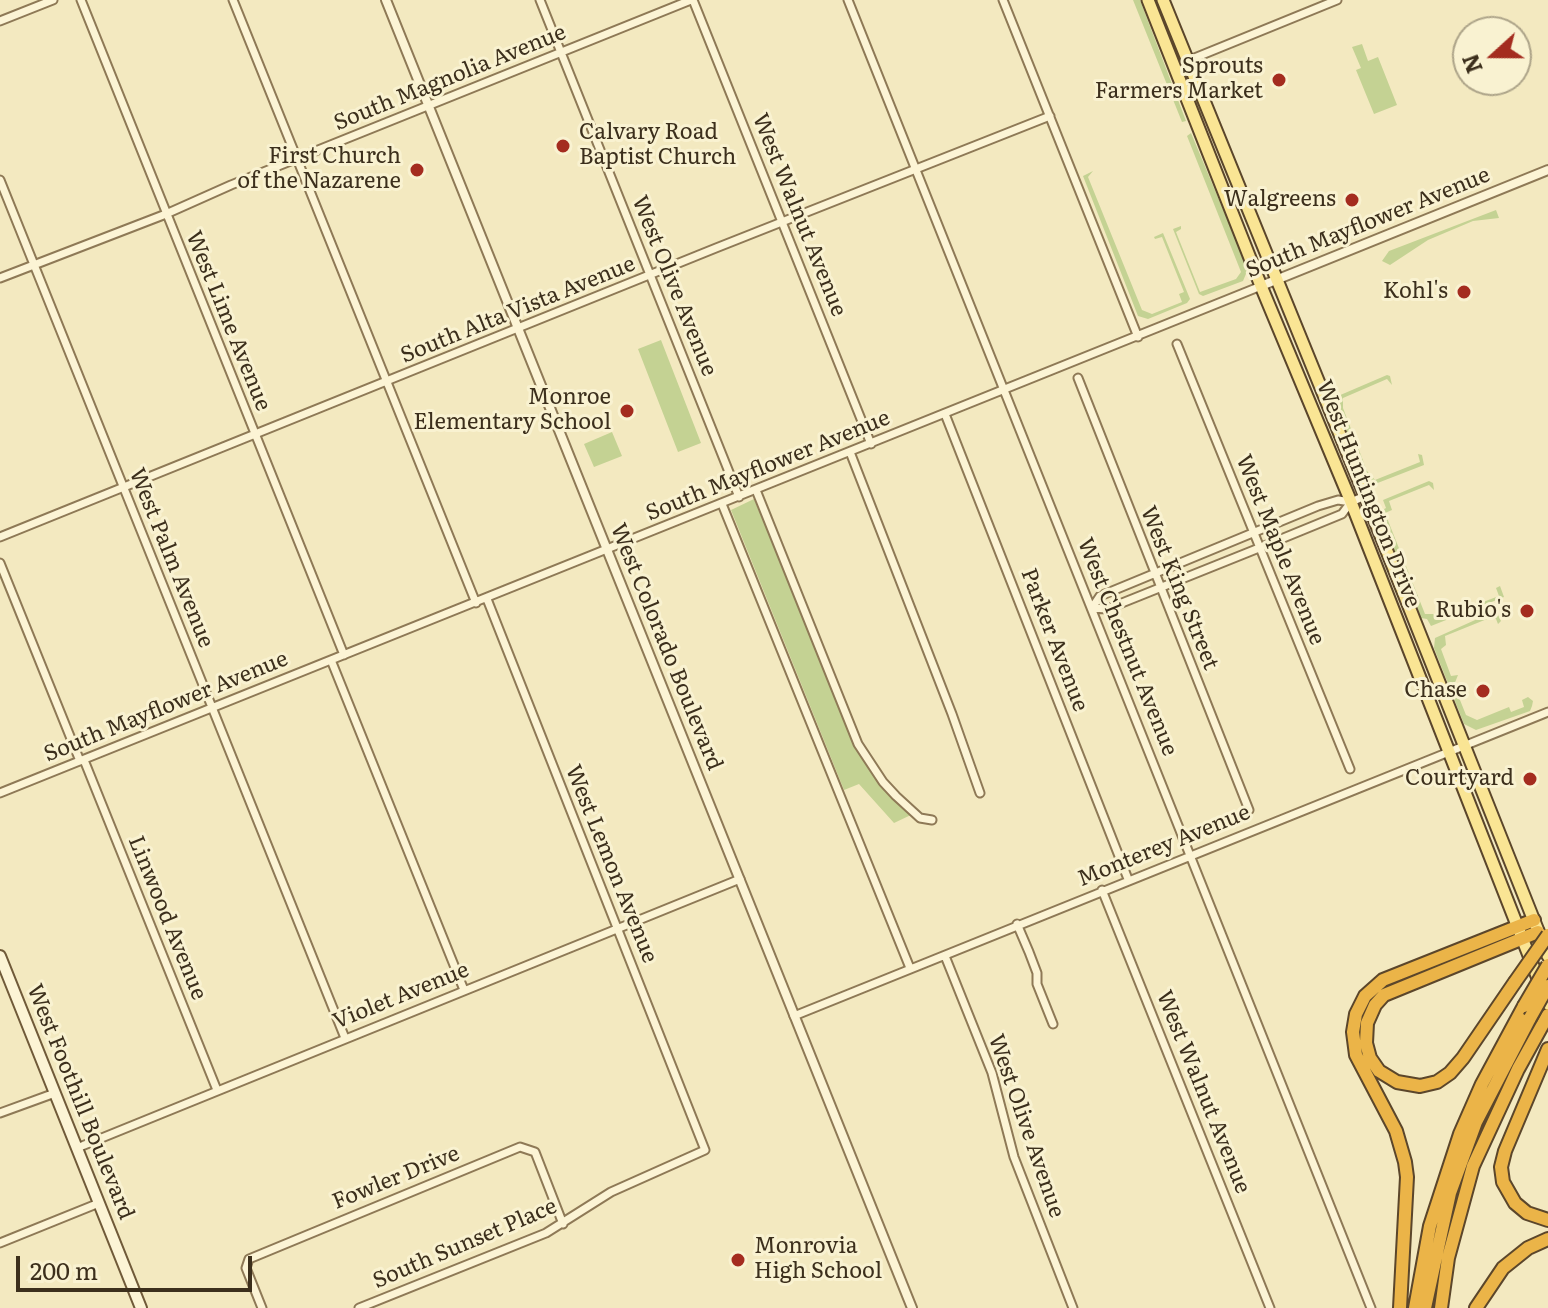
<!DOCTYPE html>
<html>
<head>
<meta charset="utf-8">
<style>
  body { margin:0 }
  #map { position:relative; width:1548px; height:1308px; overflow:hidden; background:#f3e9c0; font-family:Literata,serif }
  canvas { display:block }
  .north { position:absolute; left:1452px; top:16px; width:80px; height:80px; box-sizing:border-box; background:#f9f2d1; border:2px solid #ada489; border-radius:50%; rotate:249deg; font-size:22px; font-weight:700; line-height:32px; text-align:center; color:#3c2f1c }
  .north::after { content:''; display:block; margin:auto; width:28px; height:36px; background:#a42c1f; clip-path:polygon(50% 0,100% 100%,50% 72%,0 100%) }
  .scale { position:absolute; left:16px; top:1256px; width:236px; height:36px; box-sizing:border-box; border:4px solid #3c2f1c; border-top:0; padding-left:10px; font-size:24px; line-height:28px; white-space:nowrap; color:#3c2f1c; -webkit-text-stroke:6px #f9f2d1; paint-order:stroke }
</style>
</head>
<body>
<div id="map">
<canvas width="1548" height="1308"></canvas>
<div class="north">N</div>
<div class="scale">200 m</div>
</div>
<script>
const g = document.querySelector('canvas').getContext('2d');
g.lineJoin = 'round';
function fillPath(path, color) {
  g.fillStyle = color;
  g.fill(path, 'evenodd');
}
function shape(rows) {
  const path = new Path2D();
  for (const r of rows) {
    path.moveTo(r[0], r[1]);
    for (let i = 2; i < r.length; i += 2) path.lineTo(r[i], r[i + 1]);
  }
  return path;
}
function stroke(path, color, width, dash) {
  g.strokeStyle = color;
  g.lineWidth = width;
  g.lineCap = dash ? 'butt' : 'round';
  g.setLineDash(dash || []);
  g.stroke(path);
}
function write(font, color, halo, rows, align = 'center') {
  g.font = font + ' Literata,serif';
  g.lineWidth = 6;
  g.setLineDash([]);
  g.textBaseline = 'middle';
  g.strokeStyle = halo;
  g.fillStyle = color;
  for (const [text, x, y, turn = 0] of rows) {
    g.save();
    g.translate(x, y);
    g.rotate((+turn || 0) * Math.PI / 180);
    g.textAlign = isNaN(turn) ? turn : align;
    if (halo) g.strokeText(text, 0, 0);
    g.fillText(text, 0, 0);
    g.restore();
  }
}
const green = shape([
  [1133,0,1140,0,1186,121,1182,122],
  [1362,44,1368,61,1378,57,1397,105,1374,114,1356,70,1361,68,1352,47],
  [1191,133,1248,269,1243,281,1203,296,1199,294,1173,229,1181,226,1181,229,1176,232,1200,292,1236,279,1241,272,1187,136],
  [1093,171,1088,177,1142,310,1152,314,1182,302,1179,294,1184,292,1162,237,1155,239,1154,237,1163,233,1190,299,1187,303,1148,319,1138,316,1083,176],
  [1496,210,1499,218,1473,221,1428,240,1390,265,1382,261,1389,251],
  [661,340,701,443,678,452,638,349],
  [1387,375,1390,376,1392,385,1387,379,1343,398,1343,408,1367,471,1375,480,1420,462,1418,454,1422,455,1424,465,1375,484,1363,473,1337,407,1338,396],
  [612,432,622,456,594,467,584,444],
  [1429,481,1433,483,1434,490,1429,485,1389,501,1392,510,1385,513,1425,614,1433,614,1438,619,1499,596,1496,588,1500,586,1504,597,1431,626,1427,619,1421,618,1379,512,1386,508,1383,500],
  [754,499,856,744,913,814,894,823,859,784,844,790,731,510],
  [1493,612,1498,615,1501,621,1498,624,1496,619,1492,617,1445,636,1446,645,1441,649,1451,676,1458,675,1454,685,1466,715,1477,720,1509,707,1511,712,1524,707,1522,700,1528,697,1533,701,1532,706,1530,711,1476,730,1464,724,1434,648,1435,638]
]);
const minor = shape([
  [81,0,344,655],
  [233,0,476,603],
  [540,0,739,497],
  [693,0,871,444],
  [848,0,1371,1308],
  [1003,0,1138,337],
  [0,21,53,0],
  [1187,61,1337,0],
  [0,180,345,1038],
  [0,278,166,214,231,185,691,0],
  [1177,344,1350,769],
  [1078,378,1249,810],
  [945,414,1128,879],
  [850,452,952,714,980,793],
  [756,490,858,744,883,782,896,796,920,818,932,820],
  [1351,502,1342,514,1259,548,1107,609,1092,608,1100,596,1318,506,1338,500,1351,502,1365,496],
  [722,504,910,968],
  [0,537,716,248,1050,116],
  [0,563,80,761],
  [331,660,464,990],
  [84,760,217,1090],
  [0,793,1261,286],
  [1102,890,1270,1308],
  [1017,924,1029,952,1037,973,1037,984,1053,1024],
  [945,956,992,1073,1014,1157,1073,1308],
  [794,1016,1548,712],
  [0,1113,55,1093],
  [77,1148,740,879],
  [0,1243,99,1203],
  [262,1308,246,1268,249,1259,520,1147,535,1152,563,1224],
  [359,1308,546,1233,611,1192,705,1150,487,599]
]);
const tertiary = shape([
  [386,0,912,1308],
  [1261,286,1548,170]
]);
const secondary = shape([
  [0,956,141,1308]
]);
const primary = shape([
  [1148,0,1261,286,1351,502,1548,1004],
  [1163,0,1365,496,1548,956]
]);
const motorway = shape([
  [1515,982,1463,1058,1450,1073,1437,1082,1420,1086,1397,1082,1379,1071,1370,1058,1366,1043,1367,1023,1375,1005,1384,995,1538,932],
  [1548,1049,1505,1151,1501,1167,1503,1182,1515,1203,1527,1213,1548,1220],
  [1400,1308,1407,1177,1405,1162,1396,1131,1356,1055,1353,1032,1356,1014,1365,996,1383,980,1534,920],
  [1415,1308,1430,1226,1460,1134,1482,1084,1524,1006],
  [1425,1308,1450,1193,1476,1122,1530,1018],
  [1441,1308,1448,1258,1473,1166,1518,1069,1548,1015],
  [1476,1308,1503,1268,1528,1248,1548,1239]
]);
const motorwayBridge = shape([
  [1515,982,1548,935],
  [1524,1006,1548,965],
  [1530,1018,1548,986]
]);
const markers = [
  [1279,80,8,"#a42c1f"],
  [563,146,8,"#a42c1f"],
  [417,170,8,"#a42c1f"],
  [1352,200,8,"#a42c1f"],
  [1464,292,8,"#a42c1f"],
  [627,411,8,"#a42c1f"],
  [1527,611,8,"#a42c1f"],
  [1483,691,8,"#a42c1f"],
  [1530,779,8,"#a42c1f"],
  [738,1260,8,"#a42c1f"]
];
const poiNames = [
  ["Sprouts",1263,67],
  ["Farmers Market",1263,92],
  ["Calvary Road",579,133,"left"],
  ["Baptist Church",579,158,"left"],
  ["First Church",401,157],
  ["of the Nazarene",401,182],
  ["Walgreens",1336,200],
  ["Kohl's",1448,292],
  ["Monroe",611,398],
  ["Elementary School",611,423],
  ["Rubio's",1511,611],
  ["Chase",1467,691],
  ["Courtyard",1514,779],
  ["Monrovia",754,1247,"left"],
  ["High School",754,1272,"left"]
];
const streetNames = [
  ["South Magnolia Avenue",450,78,-22],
  ["West Walnut Avenue",799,215,68],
  ["South Mayflower Avenue",1368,223,-22],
  ["West Olive Avenue",674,286,68],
  ["South Alta Vista Avenue",518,310,-22],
  ["West Lime Avenue",228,321,68],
  ["South Mayflower Avenue",768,466,-22],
  ["West Huntington Drive",1368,494,68],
  ["West Maple Avenue",1280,550,68],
  ["West Palm Avenue",171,558,68],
  ["West King Street",1179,588,68],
  ["Parker Avenue",1054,640,69],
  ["West Colorado Boulevard",666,647,68],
  ["West Chestnut Avenue",1127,647,68],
  ["South Mayflower Avenue",166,707,-22],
  ["Monterey Avenue",1164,846,-22],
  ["West Lemon Avenue",611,864,68],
  ["Linwood Avenue",167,918,68],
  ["Violet Avenue",401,996,-22],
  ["West Walnut Avenue",1203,1092,68],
  ["West Foothill Boulevard",80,1102,68],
  ["West Olive Avenue",1026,1126,71],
  ["Fowler Drive",396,1178,-22],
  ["South Sunset Place",465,1244,-23]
];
fillPath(green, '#c4d293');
stroke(minor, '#8e7956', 11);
stroke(tertiary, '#8e7956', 12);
stroke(secondary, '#705a39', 14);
stroke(primary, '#5b462b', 15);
stroke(motorway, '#5b462b', 16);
stroke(minor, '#fcf4d5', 7);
stroke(tertiary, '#fcf4d5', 8);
stroke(secondary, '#fcf4d5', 10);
stroke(primary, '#fae594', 11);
stroke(motorway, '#ebb448', 12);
stroke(motorwayBridge, '#5b462b', 16, []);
stroke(motorwayBridge, '#ebb448', 12);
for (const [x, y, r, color] of markers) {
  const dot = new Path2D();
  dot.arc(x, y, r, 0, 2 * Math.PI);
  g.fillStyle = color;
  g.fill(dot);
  stroke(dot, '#f9f2d1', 3);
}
write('22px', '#3c2f1c', '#f9f2d1', poiNames, 'right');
write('22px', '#3c2f1c', '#f9f2d1', streetNames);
</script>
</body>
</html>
